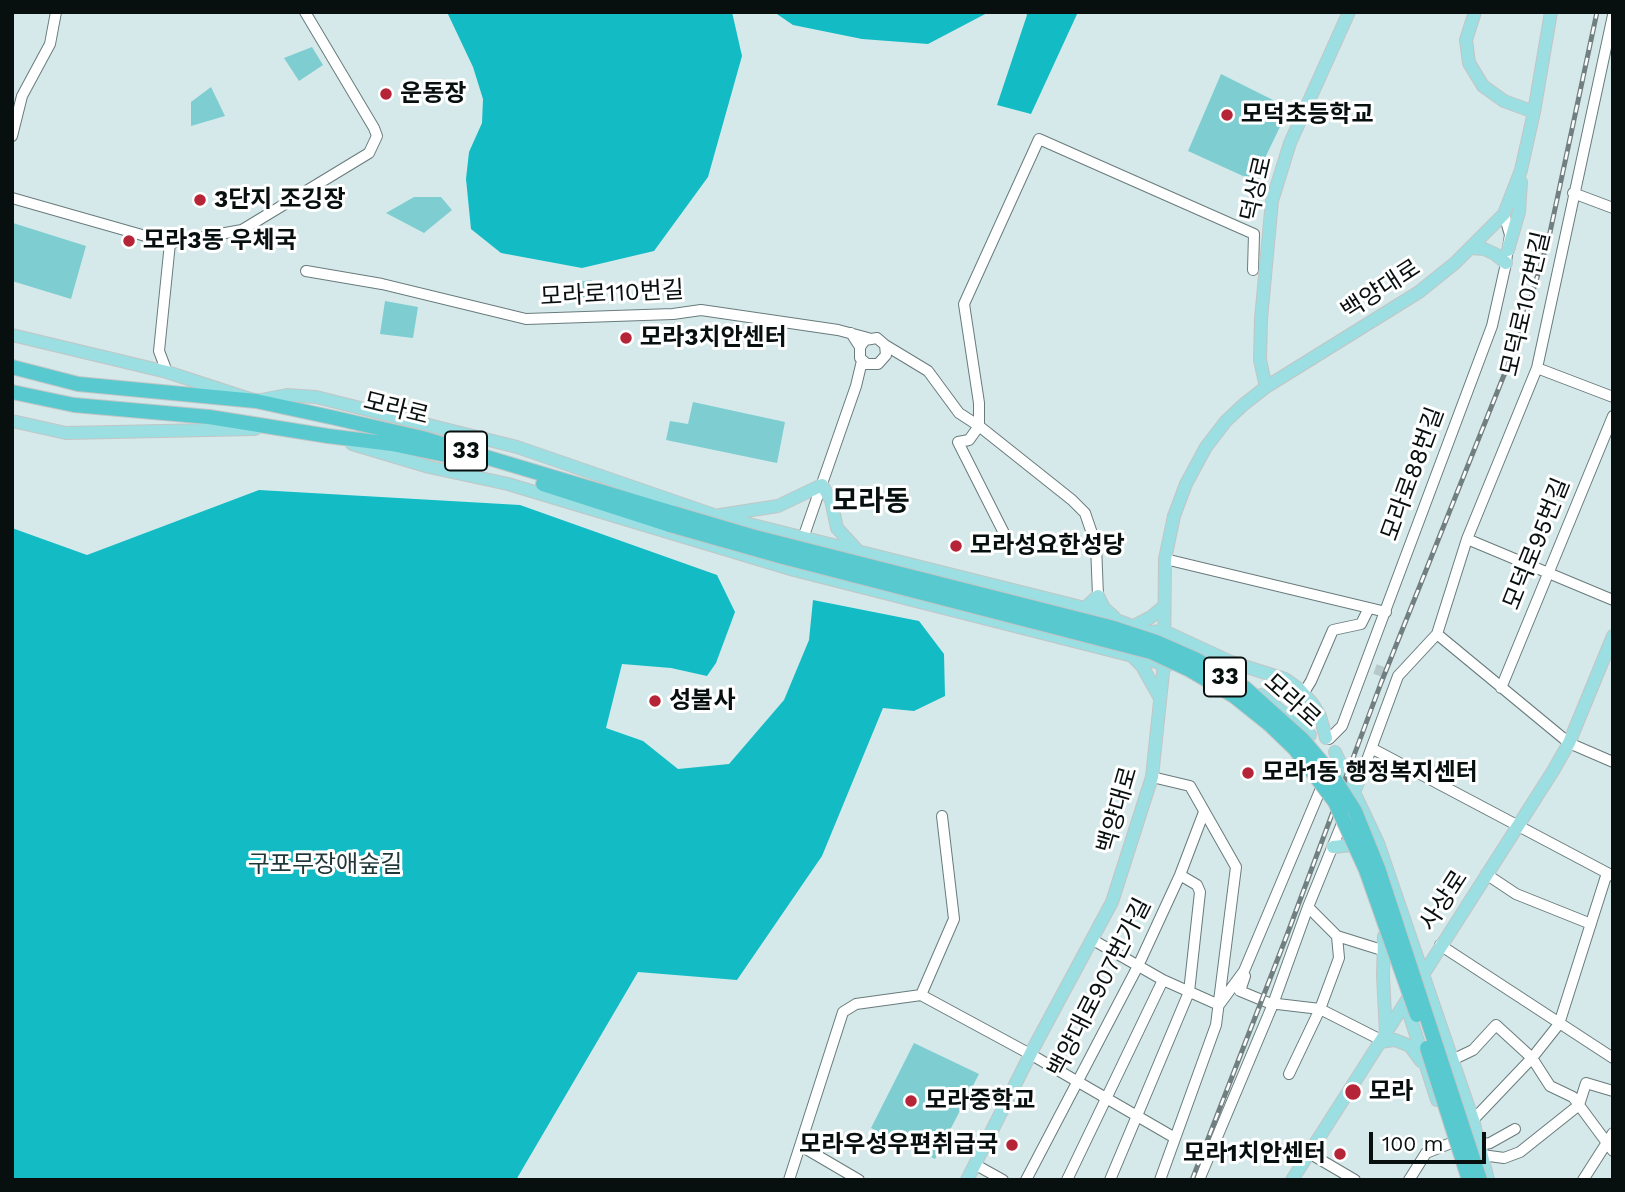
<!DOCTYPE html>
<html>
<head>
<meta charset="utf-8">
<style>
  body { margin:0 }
  #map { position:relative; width:1625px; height:1192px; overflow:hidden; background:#d5e9ea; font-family:"Work Sans",sans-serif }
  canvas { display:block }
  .frame { position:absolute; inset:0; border:14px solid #080f0f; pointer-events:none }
  .scale { position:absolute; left:1369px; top:1132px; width:117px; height:32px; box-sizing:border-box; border:4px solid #080f0f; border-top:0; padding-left:9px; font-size:21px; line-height:24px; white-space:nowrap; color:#080f0f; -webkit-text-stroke:5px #fff; paint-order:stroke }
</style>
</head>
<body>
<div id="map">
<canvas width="1625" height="1192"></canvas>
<div class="frame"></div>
<div class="scale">100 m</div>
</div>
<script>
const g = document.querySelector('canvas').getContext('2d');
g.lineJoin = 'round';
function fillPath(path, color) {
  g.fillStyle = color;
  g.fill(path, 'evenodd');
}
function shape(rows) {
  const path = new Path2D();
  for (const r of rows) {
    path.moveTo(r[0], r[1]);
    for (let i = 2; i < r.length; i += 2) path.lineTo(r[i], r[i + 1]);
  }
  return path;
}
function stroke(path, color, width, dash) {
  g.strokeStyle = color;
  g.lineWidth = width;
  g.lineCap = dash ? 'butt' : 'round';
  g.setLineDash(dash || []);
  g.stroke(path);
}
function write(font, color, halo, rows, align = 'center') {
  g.font = font + ' "Work Sans","Noto Sans KR",sans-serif';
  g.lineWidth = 6;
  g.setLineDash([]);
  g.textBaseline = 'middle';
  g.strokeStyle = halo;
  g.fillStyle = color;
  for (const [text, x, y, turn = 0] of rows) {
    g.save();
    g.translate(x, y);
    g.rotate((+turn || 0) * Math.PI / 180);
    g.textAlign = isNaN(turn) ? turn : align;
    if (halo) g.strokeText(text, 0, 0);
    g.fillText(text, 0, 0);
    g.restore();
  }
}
const green = shape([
  [312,47,323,65,299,81,284,58],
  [1221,74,1289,108,1254,181,1188,151],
  [211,87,225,116,191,126,191,102],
  [414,197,441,197,452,210,424,233,386,213],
  [13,223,86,246,71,299,12,281],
  [592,280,593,302,561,303,562,284],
  [385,301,418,307,413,338,380,334],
  [693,402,785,422,777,463,666,440,670,421,688,424],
  [914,1043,979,1074,935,1159,871,1128]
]);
const forest = shape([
  [447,12,732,12,742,56,708,177,654,251,582,268,501,253,471,229,466,179,469,152,482,123,483,99,473,67],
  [774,12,989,12,928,44,862,39,793,25],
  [1025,12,1078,12,1031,114,997,105,1027,15],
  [259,490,520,505,717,575,735,612,716,663,707,676,671,668,622,664,606,728,643,741,678,769,729,764,784,700,809,640,813,600,919,621,944,654,945,696,914,711,883,708,822,856,737,980,638,972,516,1180,12,1180,12,528,87,555]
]);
const minorTunnel = shape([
  [1375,669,1389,674]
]);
const minor = shape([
  [12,136,22,96,50,44,56,12],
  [1573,193,1613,208],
  [12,198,170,243,242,230,369,153,377,136,374,128,305,12],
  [306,271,382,284,526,319,673,314,701,310,838,330,868,338],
  [851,333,860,347,860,358,867,364,878,364,886,355,885,345,877,338,865,340,860,347],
  [885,345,928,371,959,413,979,426,1072,500,1085,513,1096,545,1098,596],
  [1537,368,1613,397],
  [167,372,159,351,170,243],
  [1467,539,1613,600],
  [1009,543,958,442,969,440,979,426,979,403,964,304,1039,139,1254,234,1253,270],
  [801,544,856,386,862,361],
  [1165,559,1386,612],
  [1437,634,1467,539,1537,368,1613,15],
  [1501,688,1613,416],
  [1303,694,1311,681,1333,630,1361,624,1369,608],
  [1329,739,1342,726,1492,326,1505,268,1510,235,1504,214],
  [1373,749,1613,876],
  [1364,768,1398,676,1437,634,1569,743,1613,762],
  [1152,777,1190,786,1236,867,1216,1025,1160,1180],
  [1486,874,1516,894,1591,924],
  [1337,936,1385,951],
  [1093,940,1163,980,1219,1005,1244,971,1322,786],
  [1440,945,1613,1058],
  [1245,976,1240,991,1269,1003,1320,1009,1381,1040],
  [921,995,954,919,942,816],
  [1452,1060,1473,1050,1496,1025,1532,1058,1550,1086,1573,1097,1613,1151],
  [1289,1074,1320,1009,1339,958,1337,936,1308,907],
  [1473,1120,1532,1058,1559,1024,1607,873],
  [1479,1145,1490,1143,1515,1129],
  [801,1146,859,1180],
  [1309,1153,1355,1180],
  [1482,1155,1504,1158,1520,1152,1579,1105,1586,1083,1613,1091],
  [976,1165,1003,1180],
  [789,1180,843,1012,856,1004,921,995,1030,1054,1175,1138],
  [1026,1180,1138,966,1180,875,1204,812],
  [1067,1180,1163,980],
  [1110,1180,1189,992,1200,892,1197,885,1180,875],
  [1199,1180,1273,1004,1308,907,1343,821],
  [1409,1180,1426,1153,1451,1143],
  [1583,1180,1613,1133]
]);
const major = shape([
  [1475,12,1466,40,1469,63,1483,86,1504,101,1534,112],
  [1471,248,1484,249,1495,254,1506,263],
  [1508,250,1519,212,1521,182],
  [12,335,167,372,256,401,287,395,316,397,517,447,717,516,1085,608,1148,632,1164,631,1231,662,1285,679,1299,689,1312,703,1320,716,1326,738],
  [1266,387,1260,360,1261,319,1272,201,1290,143,1349,12],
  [12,421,66,433,255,429],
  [352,444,429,467,508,484,794,570,1168,665],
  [720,515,778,506,822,485,831,500,837,528,858,551],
  [1085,608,1098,596,1104,608,1114,617],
  [1132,627,1151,617,1164,606],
  [1131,655,1142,666,1160,698],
  [1261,695,1310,735],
  [1335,752,1378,843,1473,1120,1488,1180],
  [1354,792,1364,768],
  [1333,847,1353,845],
  [1384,936,1383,976,1386,1034],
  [1406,1004,1437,1100],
  [1380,1042,1395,1040,1410,1046,1421,1061],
  [967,1180,1033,1049,1112,902,1152,777,1164,663,1165,559,1174,516,1186,484,1206,447,1226,421,1243,405,1266,387,1419,292,1455,263,1504,214,1521,170,1534,112,1551,12],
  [1292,1180,1553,771,1569,743,1613,636]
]);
const highway = shape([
  [12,367,78,384,256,401,335,418,422,438,673,513],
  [12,392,74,405,209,417,328,436,392,444,460,458],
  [543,484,670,525]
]);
const rail = shape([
  [1192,1180,1287,935,1381,683,1520,335,1549,237,1597,12]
]);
const highwayBridge = shape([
  [673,513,751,536,1110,627,1156,642,1197,660,1245,688,1303,740,1330,772,1355,811,1378,868,1480,1180],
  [670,525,783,557,1151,652,1190,670,1234,696,1269,724,1295,749,1335,802,1366,870,1417,1015],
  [1427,1048,1469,1180]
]);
const markers = [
  [386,94,7,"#b62537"],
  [1227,115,7,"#b62537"],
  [200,200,7,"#b62537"],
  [129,241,7,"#b62537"],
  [626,338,7,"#b62537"],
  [956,546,7,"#b62537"],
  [655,701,7,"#b62537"],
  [1248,773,7,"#b62537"],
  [1353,1092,9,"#b62537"],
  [911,1101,7,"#b62537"],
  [1012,1145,7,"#b62537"],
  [1340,1154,7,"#b62537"]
];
const shields = [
  [466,451,42],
  [1225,677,42]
];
const shieldNames = [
  ["33",466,451],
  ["33",1225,677]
];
const poiNames = [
  ["운동장",400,94],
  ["모덕초등학교",1241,115],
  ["3단지 조깅장",214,200],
  ["모라3동 우체국",143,241],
  ["모라3치안센터",640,338],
  ["모라성요한성당",970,546],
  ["성불사",669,701],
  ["모라1동 행정복지센터",1262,773],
  ["모라",1369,1092],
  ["모라중학교",925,1101],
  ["모라우성우편취급국",998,1145,"right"],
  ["모라1치안센터",1326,1154,"right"]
];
const streetNames = [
  ["덕상로",1257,189,-77],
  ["백양대로",1381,290,-33],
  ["모라로110번길",612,294,-3],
  ["모덕로107번길",1526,304,-77],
  ["모라로",396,409,14],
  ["모라로88번길",1413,474,-70],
  ["모덕로95번길",1537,544,-68],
  ["모라로",1292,701,42],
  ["백양대로",1118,810,-74],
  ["사상로",1444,901,-57],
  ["백양대로907번가길",1100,988,-63]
];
const parkNames = [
  ["구포무장애숲길",325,865]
];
const quarterNames = [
  ["모라동",871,502]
];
fillPath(green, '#7ecdd1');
fillPath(forest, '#13bcc4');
stroke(minorTunnel, '#b6c8c9', 10, [10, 5]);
stroke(minor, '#697b7c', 12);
stroke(major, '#c4c5c5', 14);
stroke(highway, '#c4c5c5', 16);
stroke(minor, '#fff', 10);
stroke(major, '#9bdfe2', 12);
stroke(highway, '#58c9cf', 14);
stroke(rail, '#727f80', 5);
stroke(rail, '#fff', 2.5, [8]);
stroke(highwayBridge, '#c4c5c5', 16, []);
stroke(highwayBridge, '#58c9cf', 14);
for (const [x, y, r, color] of markers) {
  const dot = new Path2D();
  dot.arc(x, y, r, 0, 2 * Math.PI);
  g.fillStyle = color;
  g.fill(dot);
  stroke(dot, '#fff', 2.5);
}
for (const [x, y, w] of shields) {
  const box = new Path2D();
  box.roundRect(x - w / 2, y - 19.5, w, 39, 5);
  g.fillStyle = '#fff';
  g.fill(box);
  stroke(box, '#080f0f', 2);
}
write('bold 23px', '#080f0f', null, shieldNames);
write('bold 24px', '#080f0f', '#fff', poiNames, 'left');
write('24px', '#080f0f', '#fff', streetNames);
write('24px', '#1f3738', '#fff', parkNames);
write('bold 28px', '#080f0f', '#fff', quarterNames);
</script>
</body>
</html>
